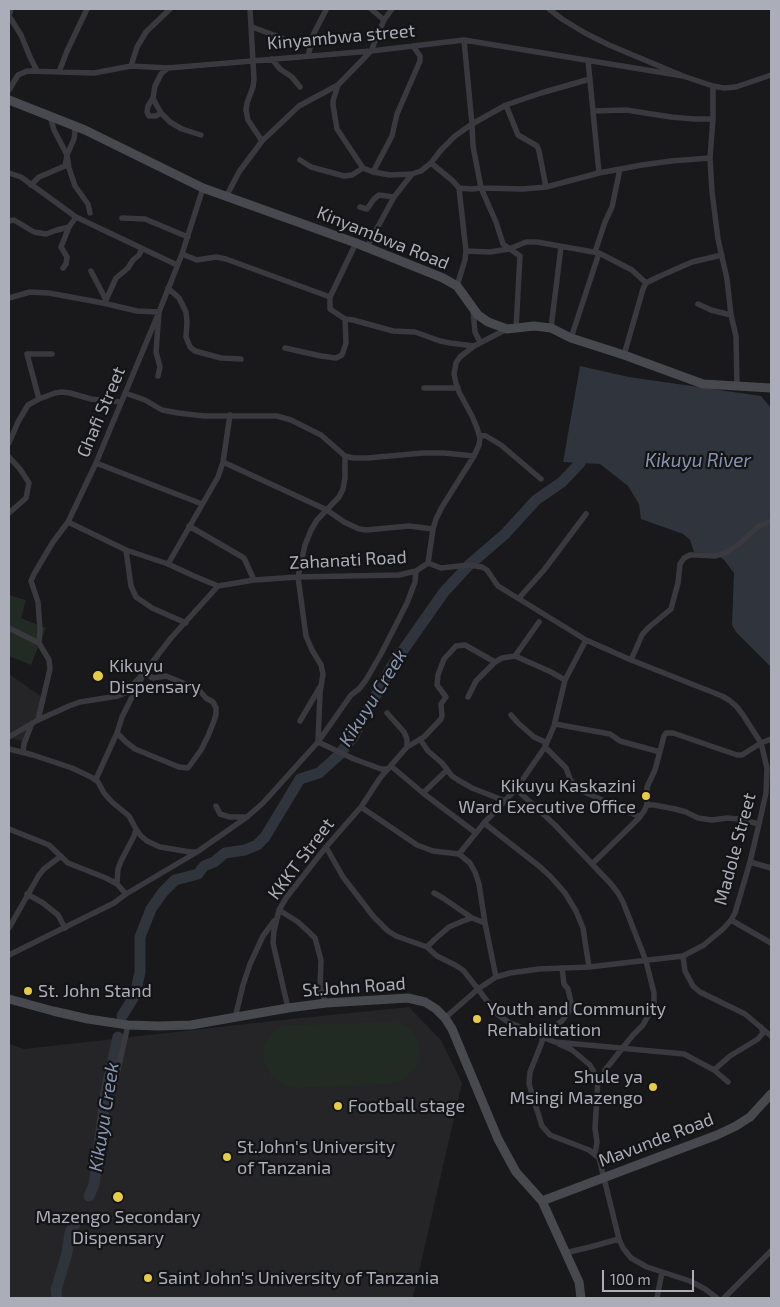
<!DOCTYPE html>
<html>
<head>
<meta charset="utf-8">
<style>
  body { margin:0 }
  #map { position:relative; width:780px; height:1307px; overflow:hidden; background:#19181a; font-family:"Exo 2",sans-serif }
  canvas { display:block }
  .frame { position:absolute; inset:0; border:10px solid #abadb9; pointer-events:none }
  .scale { position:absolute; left:602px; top:1270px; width:92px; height:22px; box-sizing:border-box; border:2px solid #abadb9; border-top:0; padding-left:6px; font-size:15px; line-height:18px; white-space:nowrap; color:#abadb9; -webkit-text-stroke:4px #141315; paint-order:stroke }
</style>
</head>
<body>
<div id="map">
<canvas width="780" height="1307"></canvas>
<div class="frame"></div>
<div class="scale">100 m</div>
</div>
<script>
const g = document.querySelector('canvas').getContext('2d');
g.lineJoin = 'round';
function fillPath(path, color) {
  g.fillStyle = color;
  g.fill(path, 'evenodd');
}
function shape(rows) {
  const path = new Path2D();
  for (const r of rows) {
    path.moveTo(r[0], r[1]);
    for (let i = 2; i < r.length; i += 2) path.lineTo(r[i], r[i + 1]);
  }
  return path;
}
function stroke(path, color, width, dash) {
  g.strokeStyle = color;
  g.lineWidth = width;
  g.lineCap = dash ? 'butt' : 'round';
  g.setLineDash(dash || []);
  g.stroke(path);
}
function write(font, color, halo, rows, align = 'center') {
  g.font = font + ' "Exo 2",sans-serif';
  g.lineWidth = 4.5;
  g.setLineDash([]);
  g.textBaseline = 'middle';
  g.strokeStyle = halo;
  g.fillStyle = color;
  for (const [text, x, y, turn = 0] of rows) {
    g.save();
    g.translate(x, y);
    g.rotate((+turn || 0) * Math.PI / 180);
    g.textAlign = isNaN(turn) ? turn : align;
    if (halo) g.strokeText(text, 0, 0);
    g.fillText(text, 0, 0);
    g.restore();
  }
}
const built = shape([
  [9,674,45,699,27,742,9,738],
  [409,1007,441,1040,462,1083,413,1298,9,1298,9,1044,24,1049,291,1019]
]);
const green = shape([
  [9,595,26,600,21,618,46,628,31,665,9,656],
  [394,1022,406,1026,412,1031,416,1039,420,1054,419,1062,415,1069,403,1080,391,1084,297,1088,290,1087,284,1085,271,1076,264,1061,263,1052,264,1045,268,1038,274,1031,286,1025]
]);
const water = shape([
  [580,366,629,377,761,396,771,408,771,667,736,632,732,625,734,573,724,560,717,554,694,552,690,540,683,534,641,519,639,504,628,486,600,464,563,462]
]);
const river = shape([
  [122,1016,135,995,140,972,140,937,151,909,163,892,175,880,198,874,204,866,214,862,225,853,245,850,257,845,265,837,300,779,319,773,339,755,353,737,392,666,444,592,469,565,505,534,536,500,562,482,580,463],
  [89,1196,94,1185,106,1091,118,1037],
  [57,1298,56,1290,67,1253,70,1233,76,1221]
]);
const street = shape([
  [11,9,9,16,21,35,30,57,37,71],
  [250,9,254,79,253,87,247,103,246,110,248,120,262,141],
  [371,9,384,20],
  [549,9,562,19,585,33,609,45,683,76,713,86,724,88,736,87,771,75],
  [252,27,282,38],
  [464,40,472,124,473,146,481,188,496,222,503,244,520,256,516,328],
  [308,56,314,33,326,10],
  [272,59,280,69,292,77,300,87],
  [588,60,599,173],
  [131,66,137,47,146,32,170,9],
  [168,68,161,74,155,86,153,98,156,104,161,113,170,122,182,129,201,135],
  [59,72,67,51,87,9],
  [338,85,333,101,333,105,337,129,363,168,373,172,390,175,412,174],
  [713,86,713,119,710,158,712,192,718,239,727,279,731,315,736,336,737,386],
  [9,90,18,75,27,71,94,73,131,66,168,68,371,51,464,40,683,76],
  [153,98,148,106,147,112,149,116,156,116,161,113],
  [506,105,518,135,537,146,539,151,546,187],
  [593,111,626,110,671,117,694,119,713,119],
  [74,125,75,132,74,139,67,155,69,168,75,186,88,204,90,213],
  [300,160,311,167,344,176,352,175,363,168],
  [431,163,453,181,459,188,472,189,481,188,523,189,546,187,599,173,642,165,671,161,710,158],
  [373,172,392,136,397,114,420,61,420,56,413,46],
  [9,173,21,177,76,217,177,265],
  [31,185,39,177,65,166,67,155,54,130,50,116],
  [226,197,239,172,262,141,299,106,338,85,371,51,384,20,392,9],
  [360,207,367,209,374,199,379,195,394,197],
  [122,218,145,219,188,237],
  [9,221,14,220,34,232,46,234,57,230,69,227,76,217],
  [367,247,394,197,412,174,421,171,431,163,441,150,455,136,472,124,506,105,541,93,590,79],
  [466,251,490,252,509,249,526,242,537,242,599,253,632,270,646,283],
  [595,252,605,222,612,207,620,169],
  [182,254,197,260,216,257,226,259,330,297,330,309,345,319,353,320,393,331,415,332,440,341,450,343,474,346],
  [63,268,66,264,67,257,61,247,69,227],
  [91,271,106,300,116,278,128,268,133,260,139,255,142,249],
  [457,286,465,260,466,251,459,188],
  [168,288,179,298,186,312,187,322,186,337,190,347,195,351,221,358,241,359],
  [330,297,356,243],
  [9,298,30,292,49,293,103,303,137,311,159,312],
  [698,304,711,310,731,315],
  [473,310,475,332,480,342],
  [551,328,561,247],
  [571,338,599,253],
  [285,348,321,356,336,358,342,355,346,343,345,319],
  [624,355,643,289,646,283,658,277,692,262,722,255],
  [158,376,160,367,156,352,159,312,182,254,203,188],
  [424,388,458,388],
  [125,393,145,400,162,410,178,413,204,416,277,416,291,420,321,435,345,456,353,458,367,458,423,453,444,453,474,456],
  [39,399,55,393,62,392,70,393,91,399,121,402],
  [479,435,486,436,501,445,541,479],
  [9,443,18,422,28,405,39,399,27,354,52,354],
  [345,456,345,478,343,489,339,497,317,520,311,530,305,545,298,577,306,636,312,650,321,665,323,674,320,693,318,742,354,759,381,769,388,769],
  [9,457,20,469,29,483,26,498,9,513],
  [223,462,327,510,344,522,359,529,366,530,409,526,433,529],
  [96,463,202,504],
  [68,522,126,550,168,564,194,576,218,586],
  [189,526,244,558,254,580],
  [126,550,131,586,136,597,152,608,186,623],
  [428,563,441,568,469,565,482,567,487,570,498,586,586,640,631,660,722,696,729,700,737,707,743,715,761,743,767,768,766,793,759,824,750,862,735,913,731,920,724,928,704,945,683,956,589,967,539,969,510,973,496,977,478,989,445,1018],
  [168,564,218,477,223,462,230,415],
  [519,598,544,570,586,514],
  [9,628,39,643],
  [515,656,539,622],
  [631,660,642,635,648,628,671,609,678,583,680,564,684,558,690,555,697,555,715,556,725,553,739,544,759,526,771,521],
  [468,697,476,681,495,662,502,658,515,656,551,672,565,680],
  [511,715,518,723,534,737,545,742,545,747,566,768,570,779,580,790,640,817],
  [38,720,50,669,49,660,39,643,40,630,38,602,31,581,34,574,53,542,68,522,96,463,159,312],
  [300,721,320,687],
  [555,724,610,734,620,741,660,752],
  [9,737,38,720,69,706,80,702,118,696,125,693,144,673,153,678,166,676,198,689,206,698,213,702,216,708,216,714,214,721,208,736,201,750,188,768,179,767,135,749,126,742,117,733],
  [420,739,428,751,442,763,452,776,458,780,472,788,505,801],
  [407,747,424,737,441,719,442,716,441,704,446,697,437,685,438,675,444,659,456,646,465,645,495,662],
  [9,749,33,755,72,768,91,777,98,782,104,793,112,802,129,816,136,829,141,836,147,841,160,847,190,852,197,852],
  [23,752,24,744,32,723],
  [391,766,423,793,476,833],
  [96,779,117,733,122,717,144,673,171,638,218,586,254,580,298,577,399,575,416,571,428,563,433,529,436,519,442,507,474,456,479,445,480,438,477,428,472,416,459,392,456,383,454,374,456,363,460,357,474,346,507,329],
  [516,789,555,825,611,884,618,893,623,902,646,961,654,993,654,1005,643,1025,633,1035,605,1070,604,1075,598,1079],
  [423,793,447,770],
  [647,805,654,805,675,809,686,812,698,818,712,820,727,818,739,819,759,824],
  [216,806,220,814,230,817,247,817],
  [361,807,417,845,433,851,459,854,470,863,475,872,479,884,485,923,496,977],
  [484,823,539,866,551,877,565,893,576,911,583,928,589,967],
  [9,829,49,845,68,863,106,878,117,884,126,894],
  [326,847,343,877,373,916,388,931,396,936,427,947,437,956,455,965,463,970,478,989,497,1014,508,1022,540,1035,542,1037,542,1042,530,1072,529,1084,542,1126,550,1135,589,1150,599,1158,619,1239,623,1248,631,1258,647,1267,690,1281,705,1289,717,1298],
  [459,854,484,823,516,789,545,747,554,726,565,680,586,640],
  [750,862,771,868],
  [592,864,639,818,644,811,647,805,647,787,655,770,664,736,666,733,673,733,737,755,742,755,761,743,771,739],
  [117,884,118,869,121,861,134,836,136,829],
  [434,893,443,898,472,918],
  [27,894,43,903,58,915,65,928],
  [279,910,298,922,310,933,315,938,321,960,320,988,326,1003],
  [731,920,771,943],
  [9,928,39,875,44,869,61,856],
  [427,947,434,940,449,927,463,921,472,918,485,923],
  [9,955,114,903,126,894,197,852,247,817,263,803,318,742,351,695,359,689,366,680,381,654,407,603,415,582,416,571],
  [683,956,685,971,693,986,700,992,745,1014,771,1036],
  [288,1008,273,943,274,931,279,910,286,898,326,847,361,807,380,778,407,747,407,739,404,732,387,713],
  [235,1018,243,985,250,964,263,936,274,921],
  [540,1035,562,1021,572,1007,568,989,564,984,562,968],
  [542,1037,555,1042,684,1054,714,1070,728,1082],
  [559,1044,572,1050,590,1065,598,1079,595,1128,597,1142,595,1154],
  [714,1070,730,1056,758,1039,763,1033,761,1027],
  [114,1088,128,1025],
  [565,1253,590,1247,619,1239],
  [657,1298,662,1272],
  [724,1298,771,1251]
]);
const secondary = shape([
  [9,100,85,130,203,188,356,243,443,278,457,286,478,315,488,322,507,329,534,326,551,328,571,338,624,355,703,384,771,388],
  [9,999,53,1011,88,1019,128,1025,158,1026,191,1025,288,1008,326,1003,408,998,425,1002,436,1009,445,1018,452,1029,498,1139,516,1172,542,1201,579,1282,581,1298],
  [542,1201,717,1135,736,1126,750,1117,771,1094]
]);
const markers = [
  [98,676,6,"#e6cc44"],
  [646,796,5,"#e6cc44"],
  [28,991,5,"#e6cc44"],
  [477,1019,5,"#e6cc44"],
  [653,1087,5,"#e6cc44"],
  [338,1106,5,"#e6cc44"],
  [227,1157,5,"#e6cc44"],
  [118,1197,6,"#e6cc44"],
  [148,1278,5,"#e6cc44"]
];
const streetNames = [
  ["Kinyambwa street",341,37,-5],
  ["Kinyambwa Road",383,238,22],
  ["Ghafi Street",101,412,-67],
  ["Zahanati Road",348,560,-3],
  ["Madole Street",735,849,-75],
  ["KKKT Street",301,859,-53],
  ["St.John Road",354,987,-4],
  ["Mavunde Road",656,1140,-21]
];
const poiNames = [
  ["Kikuyu",109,666],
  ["Dispensary",109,687],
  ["Kikuyu Kaskazini",636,786,"right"],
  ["Ward Executive Office",636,807,"right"],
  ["St. John Stand",38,991],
  ["Youth and Community",487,1009],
  ["Rehabilitation",487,1030],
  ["Shule ya",643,1077,"right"],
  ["Msingi Mazengo",643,1098,"right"],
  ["Football stage",348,1106],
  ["St.John's University",237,1147],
  ["of Tanzania",237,1168],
  ["Mazengo Secondary",118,1217,"center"],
  ["Dispensary",118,1238,"center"],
  ["Saint John's University of Tanzania",158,1278]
];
const waterNames = [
  ["Kikuyu River",698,461],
  ["Kikuyu Creek",373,698,-58],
  ["Kikuyu Creek",104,1117,-81]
];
fillPath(built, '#252427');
fillPath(green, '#222a24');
fillPath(water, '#2f343d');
stroke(river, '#2f343d', 11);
stroke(street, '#3a393f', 5.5);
stroke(secondary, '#48484f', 9);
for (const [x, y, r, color] of markers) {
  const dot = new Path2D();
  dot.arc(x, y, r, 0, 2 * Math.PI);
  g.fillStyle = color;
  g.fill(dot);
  stroke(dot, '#141315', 2);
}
write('18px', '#abadb9', '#141315', streetNames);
write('18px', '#abadb9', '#141315', poiNames, 'left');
write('italic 19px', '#8595b1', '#141315', waterNames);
</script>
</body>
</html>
